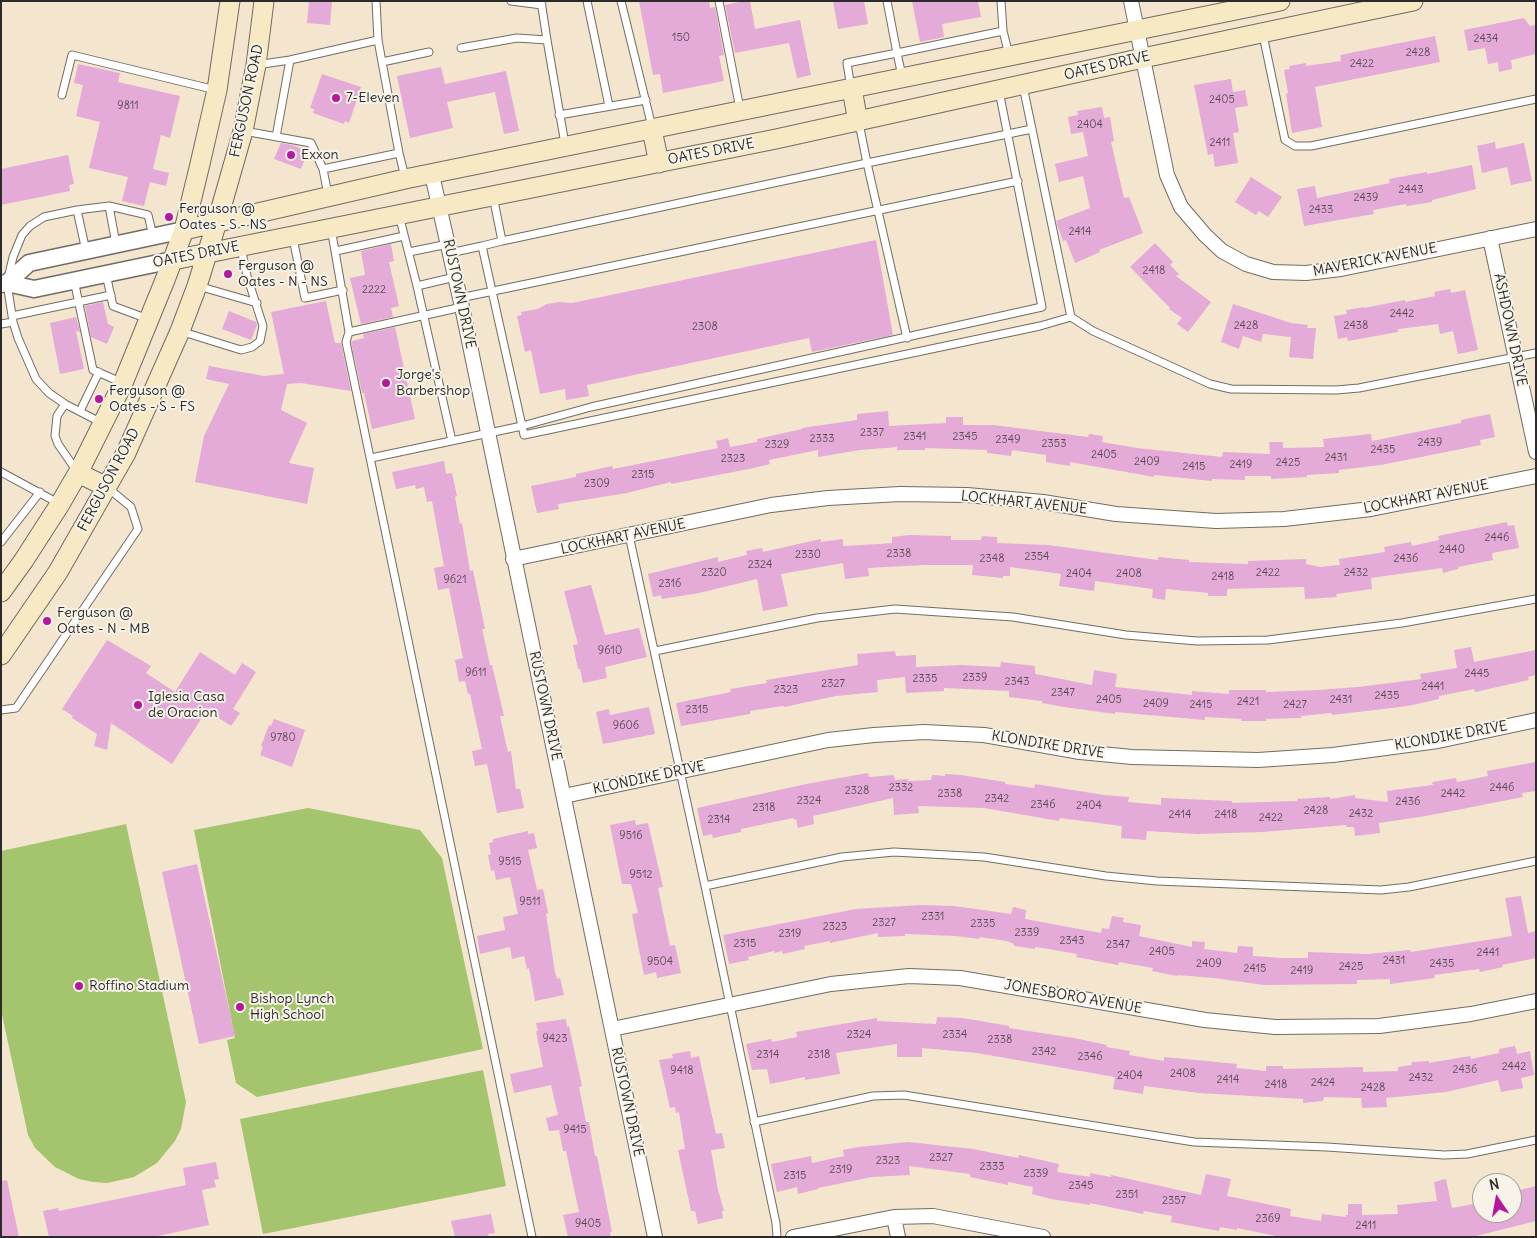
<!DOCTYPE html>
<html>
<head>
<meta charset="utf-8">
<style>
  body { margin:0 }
  #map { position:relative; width:1537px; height:1238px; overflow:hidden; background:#f4e5ce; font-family:Delius,sans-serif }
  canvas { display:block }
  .frame { position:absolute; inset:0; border:2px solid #2b2b2b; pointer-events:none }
  .north { position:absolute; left:1472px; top:1173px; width:50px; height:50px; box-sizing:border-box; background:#f7f3e8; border:1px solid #a5a39c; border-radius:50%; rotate:348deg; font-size:14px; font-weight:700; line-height:20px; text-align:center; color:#2b2b2b }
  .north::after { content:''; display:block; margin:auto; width:18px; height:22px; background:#b5179e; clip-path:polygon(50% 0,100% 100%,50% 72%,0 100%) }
</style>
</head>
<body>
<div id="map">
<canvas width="1537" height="1238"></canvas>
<div class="frame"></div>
<div class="north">N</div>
</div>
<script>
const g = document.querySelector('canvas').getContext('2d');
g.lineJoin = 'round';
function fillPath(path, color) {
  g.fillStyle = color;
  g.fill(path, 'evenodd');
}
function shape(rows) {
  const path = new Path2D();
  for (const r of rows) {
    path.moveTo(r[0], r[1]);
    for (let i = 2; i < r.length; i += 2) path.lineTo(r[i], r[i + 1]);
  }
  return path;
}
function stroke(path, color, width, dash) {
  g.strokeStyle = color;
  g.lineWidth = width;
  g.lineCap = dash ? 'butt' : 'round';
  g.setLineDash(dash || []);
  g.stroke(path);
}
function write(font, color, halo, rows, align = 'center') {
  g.font = font + ' Delius,sans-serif';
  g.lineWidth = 4;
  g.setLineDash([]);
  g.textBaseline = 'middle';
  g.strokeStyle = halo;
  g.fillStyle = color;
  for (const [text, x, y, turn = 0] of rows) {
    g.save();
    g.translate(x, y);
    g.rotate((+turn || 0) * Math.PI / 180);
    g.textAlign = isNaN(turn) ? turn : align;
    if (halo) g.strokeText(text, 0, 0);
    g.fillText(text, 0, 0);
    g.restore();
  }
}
const green = shape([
  [308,808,420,830,442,858,483,1049,257,1097,236,1083,227,1040,235,1038,194,830],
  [126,824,186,1102,181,1129,175,1141,157,1163,134,1177,107,1183,93,1182,79,1179,55,1167,35,1148,28,1135,1,1010,1,851],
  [483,1070,506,1186,263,1234,240,1119]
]);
const building = shape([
  [309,1,332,1,330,25,307,23],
  [639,1,709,1,710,8,715,7,724,55,719,56,724,81,663,93,660,74,653,75],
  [744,1,750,1,755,29,800,20,811,75,797,78,789,43,735,53,725,5],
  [833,1,864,1,868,24,838,29],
  [912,1,978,1,981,17,942,24,944,37,920,42],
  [1524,18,1530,26,1536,25,1536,54,1511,60,1512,69,1499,72,1498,62,1488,64,1485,48,1468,51,1464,30],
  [1435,36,1440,62,1315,87,1322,127,1292,133,1286,94,1288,93,1284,70,1290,69,1289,66,1306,63,1306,66,1341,61,1340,55],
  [78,64,120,73,118,82,180,96,170,138,161,135,153,169,169,173,166,186,150,182,144,206,122,201,128,177,89,168,100,122,76,116,83,85,74,83],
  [441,67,445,84,506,71,519,131,504,134,495,92,447,102,453,128,410,138,397,76],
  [322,74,361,87,349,123,345,121,344,124,313,113,314,109,310,108],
  [1231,79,1233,92,1245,90,1248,106,1235,108,1239,132,1233,133,1238,163,1215,167,1213,154,1208,155,1194,85],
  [1102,107,1104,118,1110,117,1114,141,1111,142,1124,198,1129,197,1143,233,1099,250,1100,252,1075,263,1066,240,1063,241,1056,221,1090,208,1083,176,1059,182,1055,164,1088,156,1083,132,1071,134,1068,117,1078,115,1077,111],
  [1495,142,1496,149,1524,143,1532,181,1511,185,1507,167,1482,173,1477,146],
  [281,143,292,145,308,151,301,169,274,159],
  [68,155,74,184,69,185,70,191,1,205,1,169],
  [1472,165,1476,189,1432,200,1432,202,1407,206,1406,204,1373,210,1374,214,1304,226,1297,189,1315,186,1317,198,1390,183,1389,179,1427,172,1427,174],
  [1251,177,1282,197,1268,217,1259,211,1256,215,1235,202],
  [876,240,893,335,812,352,809,338,587,385,589,396,566,400,565,389,540,394,531,350,525,352,517,316,522,315,521,312,538,309,547,304,560,302,572,303],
  [1155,243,1173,262,1170,265,1179,274,1176,276,1211,302,1188,332,1177,324,1182,318,1169,309,1170,308,1130,267],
  [391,244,394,261,389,262,399,306,391,308,393,317,361,324,350,278,365,275,361,251],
  [1450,289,1451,293,1465,290,1478,350,1458,354,1453,331,1440,334,1438,324,1398,329,1398,332,1348,341,1347,337,1338,339,1334,316,1347,314,1346,310,1364,307,1364,308,1405,300,1405,302,1435,296,1434,292],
  [326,301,335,343,341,343,351,391,301,383,287,384,281,410,307,423,289,463,314,468,307,504,195,482,204,436,229,384,206,379,209,366,264,376,284,374,271,312],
  [103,302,108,324,114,327,107,344,91,337,85,306],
  [1233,304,1291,323,1308,325,1307,328,1316,328,1313,359,1289,357,1291,337,1263,334,1261,342,1243,336,1239,349,1221,342],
  [229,311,256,322,257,325,251,340,222,329],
  [76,317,80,332,76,331,84,369,60,374,50,323],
  [395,327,415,419,372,429,364,393,362,393,351,342,352,341,364,338,363,334],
  [888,411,889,426,946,423,946,417,963,417,963,425,994,425,1088,437,1089,434,1103,436,1102,442,1137,448,1222,457,1223,452,1270,454,1269,442,1283,442,1283,448,1324,447,1323,439,1371,434,1372,441,1461,423,1461,420,1490,414,1495,437,1480,440,1481,445,1381,465,1339,470,1339,473,1307,475,1307,477,1271,479,1271,476,1245,476,1245,480,1212,479,1212,481,1154,475,1154,477,1070,462,1070,466,1046,462,1046,455,1012,450,1011,456,987,453,987,450,925,448,925,450,897,450,897,447,860,450,818,457,818,450,769,460,770,464,754,468,671,484,671,482,627,493,558,504,559,509,537,513,531,486,576,477,576,474,612,466,613,469,718,448,716,441,728,438,730,447,757,442,757,439,802,429,802,428,857,420,857,414],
  [444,461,446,474,452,473,457,496,455,497,460,524,462,523,470,571,473,570,485,629,482,629,490,665,492,665,504,716,500,716,506,744,508,752,511,751,516,789,520,789,524,808,497,813,487,764,475,766,472,751,482,749,470,694,468,694,465,681,459,682,455,660,463,658,449,588,438,590,434,568,444,566,432,501,427,502,424,487,416,489,415,485,396,489,392,472],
  [1507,522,1508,526,1514,525,1519,548,1492,553,1493,560,1458,567,1458,569,1443,573,1442,568,1371,578,1372,589,1336,594,1337,597,1305,599,1304,587,1227,589,1227,596,1208,596,1208,593,1166,589,1165,600,1152,598,1153,589,1095,581,1094,591,1059,586,1061,574,1010,567,1010,576,1003,576,1003,578,972,575,973,565,924,565,868,568,869,576,845,579,843,563,781,574,788,606,763,611,757,579,699,593,662,599,661,595,653,597,648,574,718,557,718,562,747,555,746,551,762,548,763,552,821,539,821,542,843,539,843,546,880,544,892,543,892,537,909,535,951,536,951,540,981,540,982,536,997,537,997,543,1048,545,1158,560,1158,557,1189,560,1189,562,1248,564,1248,561,1306,559,1306,564,1320,567,1340,565,1339,559,1385,552,1384,547,1411,542,1412,546,1439,540,1438,536],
  [591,585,605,635,639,628,647,657,605,667,607,678,583,683,580,669,578,669,573,645,578,644,564,591],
  [107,640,151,666,146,673,175,692,200,652,235,675,242,663,256,672,233,709,240,713,231,726,207,710,172,764,111,723,107,750,94,746,97,734,72,718,73,716,62,709],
  [1471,647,1474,662,1536,650,1536,675,1528,677,1529,680,1475,692,1474,689,1439,696,1439,699,1408,706,1332,715,1331,713,1301,716,1301,718,1266,719,1266,721,1241,721,1241,719,1205,717,1205,720,1115,712,1115,714,1064,707,1042,703,1042,701,1009,697,1009,691,944,688,944,691,906,693,905,677,877,680,878,692,836,696,784,707,783,706,750,711,750,714,681,726,676,703,731,692,730,689,767,683,766,680,858,665,857,654,895,651,896,656,916,655,916,667,961,665,1000,667,1001,662,1035,666,1035,673,1036,674,1092,685,1094,670,1117,674,1115,687,1192,695,1192,691,1229,694,1229,690,1266,690,1266,692,1318,690,1358,687,1421,679,1420,674,1457,668,1454,650],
  [649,707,655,734,603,744,596,712,609,709,610,715],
  [274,719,305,730,292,767,260,755,263,747,261,746,269,725,271,726],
  [1536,762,1536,791,1522,793,1523,797,1426,816,1379,823,1380,833,1355,836,1354,827,1347,827,1346,825,1262,832,1198,834,1147,831,1146,840,1121,838,1122,826,1060,818,1059,821,984,808,918,806,919,813,894,815,893,798,813,816,814,824,798,828,796,819,794,820,793,818,741,829,741,832,713,838,712,834,703,836,697,808,811,783,868,773,869,777,894,775,895,780,908,779,908,781,931,780,932,775,945,776,945,774,961,775,1005,782,1005,784,1034,788,1035,784,1104,795,1129,797,1128,802,1161,805,1161,798,1232,801,1232,803,1297,801,1297,799,1330,797,1330,799,1355,795,1355,798,1388,802,1387,791,1433,785,1432,782,1456,778,1457,782,1488,776,1487,771],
  [635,820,636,825,648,823,663,887,658,888,670,946,675,945,681,973,657,978,656,972,644,975,632,914,638,913,631,884,622,884,610,825],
  [528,831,528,834,534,833,537,848,528,850,537,890,543,889,548,913,546,914,555,972,557,979,560,978,564,995,535,1001,529,968,527,969,524,956,512,959,510,947,480,954,477,936,505,930,503,917,518,914,510,877,496,880,494,870,491,871,488,855,491,854,489,843,493,842,493,839],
  [197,864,235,1036,199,1044,162,872],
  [1521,896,1528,933,1536,931,1536,958,1502,965,1503,967,1480,972,1479,969,1472,970,1434,975,1435,978,1390,984,1390,979,1357,980,1357,984,1264,985,1214,978,1177,975,1177,976,1152,971,1153,968,1119,962,1118,965,1076,957,1077,954,1043,948,1035,947,1035,949,1014,946,1014,944,1007,941,980,937,979,939,956,936,905,934,905,936,878,937,878,933,830,943,830,941,804,946,805,949,783,954,782,951,775,953,774,951,748,957,749,960,729,964,723,935,856,909,921,905,954,906,1011,914,1013,907,1026,910,1025,919,1101,933,1102,928,1109,929,1112,916,1124,918,1123,922,1141,925,1139,936,1192,947,1192,941,1205,942,1204,949,1237,953,1238,946,1253,947,1253,956,1283,958,1308,958,1308,952,1367,954,1410,950,1411,952,1512,936,1505,898],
  [937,1017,963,1018,1009,1026,1009,1028,1074,1038,1107,1045,1106,1047,1130,1051,1129,1055,1164,1061,1164,1057,1237,1064,1236,1068,1266,1071,1266,1066,1283,1066,1283,1069,1363,1067,1363,1072,1398,1071,1398,1067,1412,1065,1411,1062,1429,1061,1429,1063,1470,1056,1471,1059,1499,1053,1499,1049,1515,1046,1517,1054,1530,1051,1534,1075,1521,1078,1523,1088,1501,1092,1498,1080,1446,1092,1386,1098,1387,1107,1362,1108,1361,1098,1324,1097,1323,1101,1303,1103,1303,1099,1199,1093,1144,1086,1143,1094,1113,1089,1115,1077,977,1053,922,1048,922,1057,897,1057,897,1044,836,1053,840,1074,805,1080,805,1077,770,1084,767,1069,752,1070,746,1044,771,1039,772,1042,797,1037,796,1032,877,1018,877,1021,936,1024],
  [566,1019,567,1027,569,1026,582,1086,579,1087,586,1122,589,1122,595,1156,597,1156,612,1232,610,1232,611,1237,568,1237,563,1215,579,1212,566,1151,563,1151,559,1130,549,1131,546,1118,558,1115,551,1085,514,1093,510,1074,543,1067,536,1031,538,1031,536,1023],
  [690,1051,691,1058,699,1056,716,1134,722,1133,725,1148,711,1150,718,1190,724,1211,722,1211,723,1218,698,1224,695,1211,691,1211,678,1150,685,1149,679,1112,676,1113,675,1107,670,1108,659,1060,673,1058,672,1054],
  [908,1142,973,1149,1018,1158,1019,1155,1059,1164,1057,1172,1090,1177,1090,1173,1111,1177,1111,1175,1201,1195,1206,1174,1231,1179,1227,1196,1291,1209,1290,1216,1321,1221,1322,1214,1346,1217,1346,1215,1348,1215,1348,1204,1362,1204,1362,1215,1398,1214,1397,1205,1437,1201,1434,1182,1446,1179,1452,1208,1479,1203,1481,1213,1512,1213,1512,1192,1536,1186,1536,1221,1472,1237,1281,1237,1237,1228,1237,1230,1220,1227,1219,1231,1171,1222,1172,1216,1144,1211,1143,1214,1090,1203,1090,1205,1051,1199,1032,1194,1033,1187,1008,1182,1008,1185,970,1177,970,1174,909,1166,910,1175,872,1177,818,1188,818,1189,798,1194,797,1187,777,1192,771,1164,811,1156,812,1163,844,1156,843,1150,858,1147],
  [216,1162,219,1179,214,1180,216,1187,202,1190,209,1225,153,1237,49,1237,43,1211,58,1208,59,1211,186,1185,183,1168],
  [7,1180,19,1237,1,1237,1,1181],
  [491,1214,495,1233,488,1234,489,1237,455,1237,451,1221]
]);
const service = shape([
  [376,1,378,40,382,62],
  [511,1,542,5],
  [541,1,547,40],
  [587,1,609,106],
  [621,1,652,127],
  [719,1,740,109],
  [1001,1,1003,31],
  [1263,35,1285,140,1295,146,1311,146,1536,99],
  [461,48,517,38,547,40,565,144],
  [256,65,290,60,378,40],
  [902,76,897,53,1003,31,1009,55],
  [1023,86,1071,317,1093,331,1210,384,1231,389,1336,390,1359,388,1536,353],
  [851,88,847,63,897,53,887,1],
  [62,95,72,55,216,90],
  [559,115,646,100],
  [244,131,311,143,323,169],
  [276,137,290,60],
  [399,153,405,177],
  [328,195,323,169,399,153,382,62,429,52],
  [493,196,502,241,867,163,859,123],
  [109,206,116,244],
  [77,210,109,206,148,215,153,236],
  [399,215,417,286],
  [331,228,349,332,346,342,532,1237],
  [293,238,305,298,343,290],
  [502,241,482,246,522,426,591,407,1042,307,999,91],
  [86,251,77,210,44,217,30,226,22,235,13,257,7,283,13,322,18,338,36,379,49,393,65,404,102,423],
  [336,251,404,236],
  [409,252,448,244],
  [450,253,482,246],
  [106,274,113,306,148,319],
  [74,280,93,370,123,383],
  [198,286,257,303],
  [460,298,1018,181],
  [12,316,111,295],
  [1,324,13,322],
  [180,331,241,350,252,347,260,341,263,326,247,276,241,248],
  [349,332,462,307],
  [907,338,867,163,1032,129],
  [65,404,57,416,55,436,58,444,76,470],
  [80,411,99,372],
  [452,441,417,286,455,277],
  [371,458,522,426,524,435,1040,326,1071,317],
  [1,472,60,504],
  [629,535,705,886,776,1223,777,1237],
  [1,542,40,492],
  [655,651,817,618,895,609,1013,617,1126,635,1197,641,1268,640,1402,623,1536,599],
  [1,710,16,708,138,529,131,507,108,488],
  [705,886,842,857,894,852,984,857,1106,876,1157,881,1381,890,1409,887,1536,861],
  [754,1122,873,1096,904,1095,1194,1142,1327,1147,1444,1155,1467,1154,1536,1140]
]);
const minor = shape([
  [1131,1,1167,175,1181,207,1205,235,1222,251,1246,264,1273,272,1306,273,1341,269,1536,229],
  [432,175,462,307,655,1237],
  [1490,238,1536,452],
  [513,559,771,505,828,498,900,494,967,495,1043,502,1116,514,1216,521,1284,519,1371,509,1536,476],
  [564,796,828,740,874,735,924,732,984,735,1080,752,1132,757,1258,760,1333,755,1438,741,1536,720],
  [612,1029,831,984,909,976,960,978,1205,1020,1275,1027,1379,1026,1471,1014,1536,1001],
  [894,1217,898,1237],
  [793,1237,894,1217,933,1216,1043,1237]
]);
const tertiary = shape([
  [7,283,29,263,184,230],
  [1,284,7,283,34,289,173,260]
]);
const secondary = shape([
  [852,89,858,122],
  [652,130,659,163],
  [184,230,405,179,1280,1],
  [173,260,776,139,1143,58,1413,1],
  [78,473,107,487],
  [1,592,24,560,60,504,78,473,123,383,165,280,184,230,200,164,217,90,230,1],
  [1,655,58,572,126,453,180,331,197,286,217,222,243,131,256,65,264,1]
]);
const markers = [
  [336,98,5,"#b5179e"],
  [291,155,5,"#b5179e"],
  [169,217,5,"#b5179e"],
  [228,274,5,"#b5179e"],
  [386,383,5,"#b5179e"],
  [99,399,5,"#b5179e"],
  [47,621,5,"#b5179e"],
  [138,705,5,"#b5179e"],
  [79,986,5,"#b5179e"],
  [240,1007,5,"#b5179e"]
];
const numberNames = [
  ["150",681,38],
  ["2434",1486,39],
  ["2428",1418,53],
  ["2422",1362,64],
  ["2405",1222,100],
  ["9811",128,106],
  ["2404",1090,125],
  ["2411",1220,143],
  ["2443",1411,190],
  ["2439",1366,198],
  ["2433",1321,210],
  ["2414",1080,232],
  ["2418",1154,271],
  ["2222",374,290],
  ["2442",1402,314],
  ["2428",1246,326],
  ["2438",1356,326],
  ["2308",705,327],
  ["2337",872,433],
  ["2341",915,437],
  ["2345",965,437],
  ["2333",822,439],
  ["2349",1008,440],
  ["2439",1430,443],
  ["2353",1054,444],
  ["2329",777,445],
  ["2435",1383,450],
  ["2405",1104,455],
  ["2431",1336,458],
  ["2323",733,459],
  ["2409",1147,462],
  ["2425",1288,463],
  ["2419",1241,465],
  ["2415",1194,467],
  ["2315",643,475],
  ["2309",597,484],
  ["2446",1497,538],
  ["2440",1452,550],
  ["2338",899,554],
  ["2330",808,555],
  ["2354",1037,557],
  ["2348",992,559],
  ["2436",1406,559],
  ["2324",760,565],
  ["2320",714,573],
  ["2422",1268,573],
  ["2432",1356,573],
  ["2404",1079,574],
  ["2408",1129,574],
  ["2418",1223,577],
  ["9621",455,580],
  ["2316",670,584],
  ["9610",610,651],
  ["9611",476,673],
  ["2445",1477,674],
  ["2339",975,678],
  ["2335",925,679],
  ["2343",1017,682],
  ["2327",833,684],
  ["2441",1433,687],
  ["2323",786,690],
  ["2347",1063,693],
  ["2435",1387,696],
  ["2405",1109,700],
  ["2431",1341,700],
  ["2421",1248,702],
  ["2409",1156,704],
  ["2415",1201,705],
  ["2427",1295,705],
  ["2315",697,710],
  ["9606",626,726],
  ["9780",283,738],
  ["2332",901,788],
  ["2446",1502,788],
  ["2328",857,791],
  ["2338",950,794],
  ["2442",1453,794],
  ["2342",997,799],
  ["2324",809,801],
  ["2436",1408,802],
  ["2346",1043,805],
  ["2404",1089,806],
  ["2318",764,808],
  ["2428",1316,811],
  ["2432",1361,814],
  ["2414",1180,815],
  ["2418",1226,815],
  ["2422",1271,818],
  ["2314",719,820],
  ["9516",631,836],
  ["9515",510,862],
  ["9512",641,875],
  ["9511",530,902],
  ["2331",933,917],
  ["2327",884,923],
  ["2335",983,924],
  ["2323",835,927],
  ["2339",1027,933],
  ["2319",790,934],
  ["2343",1072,941],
  ["2315",745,944],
  ["2347",1118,945],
  ["2405",1162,952],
  ["2441",1488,953],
  ["2431",1394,961],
  ["9504",660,962],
  ["2409",1209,964],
  ["2435",1442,964],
  ["2425",1351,967],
  ["2415",1255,969],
  ["2419",1302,971],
  ["2324",859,1035],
  ["2334",955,1035],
  ["9423",555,1039],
  ["2338",1000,1040],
  ["2342",1044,1052],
  ["2314",768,1055],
  ["2318",819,1055],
  ["2346",1090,1057],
  ["2442",1514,1067],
  ["2436",1465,1070],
  ["9418",682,1071],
  ["2408",1183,1074],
  ["2404",1130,1076],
  ["2432",1421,1078],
  ["2414",1228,1080],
  ["2424",1323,1083],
  ["2418",1276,1085],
  ["2428",1373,1088],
  ["9415",575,1130],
  ["2327",941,1158],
  ["2323",888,1161],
  ["2333",992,1167],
  ["2319",841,1170],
  ["2339",1036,1174],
  ["2315",795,1176],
  ["2345",1081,1186],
  ["2351",1127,1195],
  ["2357",1174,1201],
  ["2369",1268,1219],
  ["9405",588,1224],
  ["2411",1366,1226]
];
const streetNames = [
  ["OATES DRIVE",1107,66,-13],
  ["FERGUSON ROAD",247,101,-78],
  ["OATES DRIVE",711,152,-11],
  ["OATES DRIVE",196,255,-11],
  ["MAVERICK AVENUE",1375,260,-11],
  ["RUSTOWN DRIVE",459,294,78],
  ["ASHDOWN DRIVE",1510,330,78],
  ["FERGUSON ROAD",109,480,-62],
  ["LOCKHART AVENUE",1426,497,-11],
  ["LOCKHART AVENUE",1024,503,6],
  ["LOCKHART AVENUE",623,537,-12],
  ["RUSTOWN DRIVE",545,706,78],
  ["KLONDIKE DRIVE",1451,736,-10],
  ["KLONDIKE DRIVE",1048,745,9],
  ["KLONDIKE DRIVE",649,778,-12],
  ["JONESBORO AVENUE",1073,997,10],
  ["RUSTOWN DRIVE",627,1102,78]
];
const poiNames = [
  ["7-Eleven",346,98],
  ["Exxon",301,155],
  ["Ferguson @",179,209],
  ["Oates - S - NS",179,225],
  ["Ferguson @",238,266],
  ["Oates - N - NS",238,282],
  ["Jorge's",396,375],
  ["Barbershop",396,391],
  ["Ferguson @",109,391],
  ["Oates - S - FS",109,407],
  ["Ferguson @",57,613],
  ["Oates - N - MB",57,629],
  ["Iglesia Casa",148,697],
  ["de Oracion",148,713],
  ["Roffino Stadium",89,986],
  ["Bishop Lynch",250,999],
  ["High School",250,1015]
];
fillPath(green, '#a4c56d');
fillPath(building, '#e4aad8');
stroke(service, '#716c64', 9);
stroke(minor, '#716c64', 16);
stroke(tertiary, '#716c64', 19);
stroke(secondary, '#716c64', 21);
stroke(service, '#fff', 7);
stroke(minor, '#fff', 14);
stroke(tertiary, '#fff', 16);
stroke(secondary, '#f7e9c3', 19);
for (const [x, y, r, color] of markers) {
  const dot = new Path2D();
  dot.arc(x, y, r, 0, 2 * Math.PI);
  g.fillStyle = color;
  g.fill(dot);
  stroke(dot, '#f7f3e8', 2);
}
write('11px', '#594b56', null, numberNames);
write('14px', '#2b2b2b', '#f7f3e8', streetNames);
write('14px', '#2b2b2b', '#f7f3e8', poiNames, 'left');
</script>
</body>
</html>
